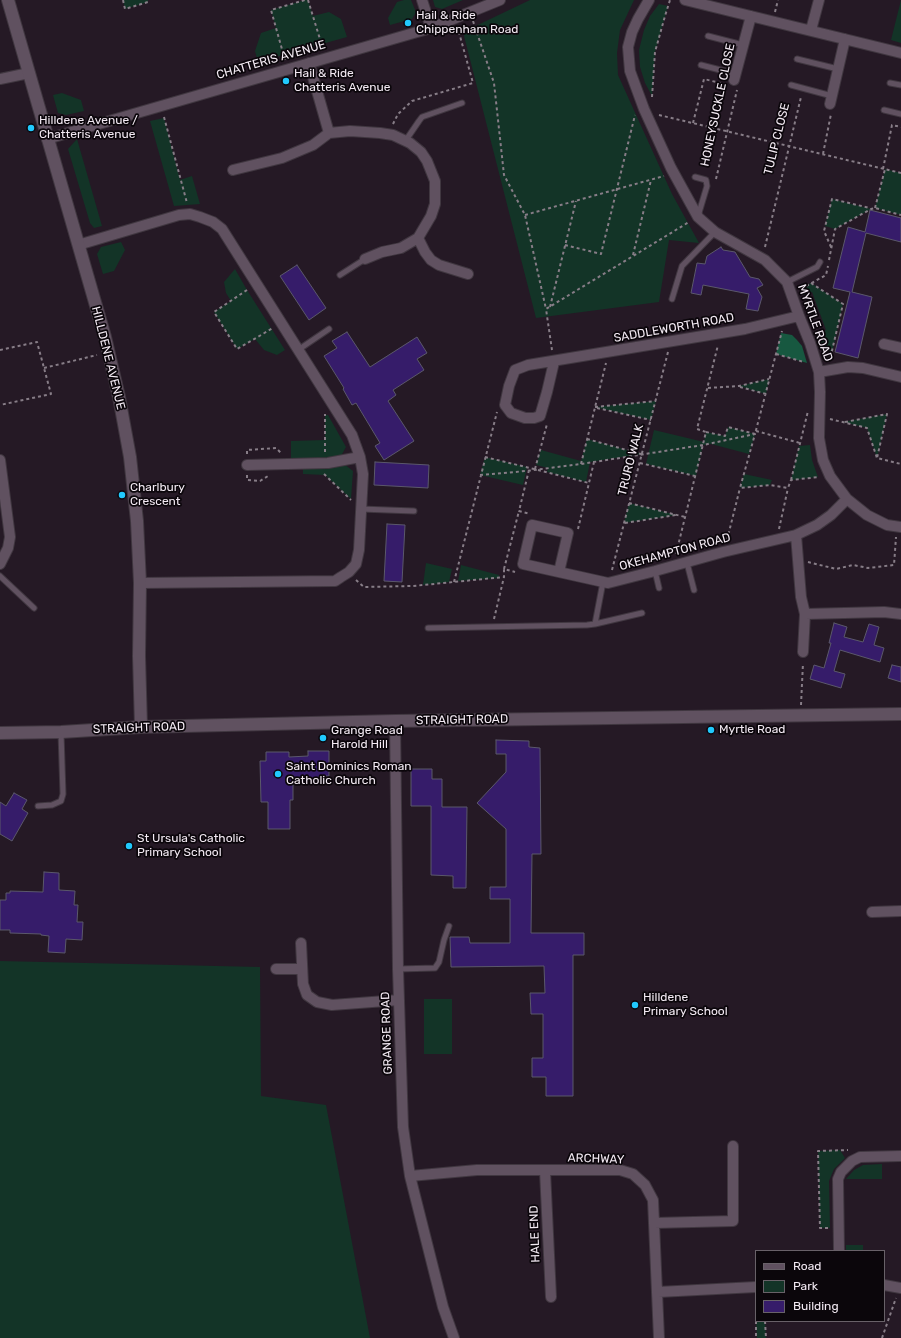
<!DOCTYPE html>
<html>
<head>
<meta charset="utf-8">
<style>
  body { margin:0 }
  #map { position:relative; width:901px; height:1338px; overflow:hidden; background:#251925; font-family:Rubik,sans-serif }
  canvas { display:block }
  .legend { position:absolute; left:755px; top:1250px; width:130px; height:72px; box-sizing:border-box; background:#0b060b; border:1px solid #686168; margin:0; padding:5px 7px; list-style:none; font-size:12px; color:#f3eaf3 }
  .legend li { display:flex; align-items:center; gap:8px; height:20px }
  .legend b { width:20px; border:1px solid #686168 }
</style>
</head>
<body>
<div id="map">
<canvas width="901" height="1338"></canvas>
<ul class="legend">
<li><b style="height:5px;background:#605160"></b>Road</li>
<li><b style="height:11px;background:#133427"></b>Park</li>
<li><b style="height:11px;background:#361c6a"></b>Building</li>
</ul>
</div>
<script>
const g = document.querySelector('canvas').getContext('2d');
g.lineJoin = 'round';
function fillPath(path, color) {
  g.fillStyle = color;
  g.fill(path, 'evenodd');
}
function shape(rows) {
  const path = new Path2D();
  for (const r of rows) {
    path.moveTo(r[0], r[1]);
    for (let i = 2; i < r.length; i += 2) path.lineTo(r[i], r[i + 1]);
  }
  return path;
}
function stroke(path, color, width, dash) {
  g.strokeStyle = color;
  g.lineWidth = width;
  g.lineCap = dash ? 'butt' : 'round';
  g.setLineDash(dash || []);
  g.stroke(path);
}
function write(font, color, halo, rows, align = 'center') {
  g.font = font + ' Rubik,sans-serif';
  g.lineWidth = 3.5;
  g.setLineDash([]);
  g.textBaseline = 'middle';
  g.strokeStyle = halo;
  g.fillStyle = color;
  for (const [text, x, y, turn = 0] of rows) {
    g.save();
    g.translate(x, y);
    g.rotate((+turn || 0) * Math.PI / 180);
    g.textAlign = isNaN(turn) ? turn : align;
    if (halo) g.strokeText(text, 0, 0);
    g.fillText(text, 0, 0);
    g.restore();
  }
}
const green = shape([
  [123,0,148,0,148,2,125,9],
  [305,0,308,0,313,16,329,12,341,19,347,37,258,62,255,51,261,33,276,28,271,10],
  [404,0,411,0,416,12,412,19,390,25,388,18,397,2],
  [433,0,463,0,442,9,435,7],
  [530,0,634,0,620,30,617,53,618,75,672,194,699,243,669,240,659,302,536,318,463,32],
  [901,0,901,43,891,40],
  [659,4,668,6,655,52,652,96,645,83,640,67,639,50,644,30,650,16],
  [62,93,81,100,84,111,66,115,58,113,53,95],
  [164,118,180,180,192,176,200,204,174,206,150,121],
  [77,139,102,226,94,228,90,223,68,149],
  [885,169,901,173,901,215,875,208],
  [832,199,871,209,835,229,825,226],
  [121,242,125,250,114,271,103,274,97,254,101,247],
  [235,269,247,290,285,350,277,355,264,350,255,339,237,349,214,312,231,301,226,293,224,282],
  [811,283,843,304,832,353,824,348,817,335,826,330,812,292,803,295,800,289],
  [769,379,766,394,739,386],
  [656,401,651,420,595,407],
  [887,414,877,458,867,428,843,422],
  [325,415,328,415,346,447,341,456,321,459,291,460,291,441,325,440],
  [728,427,755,434,749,454,711,444,703,445,696,476,646,464,654,430,704,442,706,432,725,436],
  [587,439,642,454,590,462,586,482,547,472,548,468,536,465,541,450,581,461],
  [810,445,812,460,818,477,791,480,799,446],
  [485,457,527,467,523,485,480,475],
  [344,464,353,471,351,499,325,475,303,474,303,467],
  [744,474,772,480,770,485,740,488],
  [629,503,677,515,624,523],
  [426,563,452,569,449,582,423,585],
  [461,565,499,575,499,578,458,581],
  [0,961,260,967,261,1096,326,1105,370,1338,0,1338],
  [424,999,452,999,452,1054,424,1054],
  [840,1150,845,1158,834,1169,829,1181,830,1228,820,1228,818,1151],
  [882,1164,882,1179,846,1179,854,1170,863,1165],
  [846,1245,863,1245,863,1251,846,1251],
  [756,1321,765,1321,766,1338,757,1338]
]);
const forest = shape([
  [781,333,792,335,797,340,802,346,807,363,776,354]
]);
const building = shape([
  [870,210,901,218,901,242,866,233,852,292,872,297,858,358,835,352,850,292,833,288,848,227,865,232,870,210],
  [721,247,723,250,735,252,750,277,759,279,763,285,757,288,762,297,758,311,746,309,749,294,703,285,701,295,691,293,697,263,705,264,707,256,721,247],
  [297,265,326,308,309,320,280,276,297,265],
  [347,332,370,367,417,337,427,353,417,359,424,370,393,390,396,395,388,401,414,441,384,460,375,446,380,443,356,403,352,405,343,389,344,388,324,356,337,348,332,341,347,332],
  [375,462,429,465,428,488,374,485,375,462],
  [387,524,405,525,402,582,384,581,387,524],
  [834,623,847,627,844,637,863,642,869,624,879,627,874,645,884,648,880,662,840,650,834,671,845,674,841,688,810,679,814,665,824,668,831,643,829,643,834,623],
  [892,665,901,667,901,682,888,678,892,665],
  [496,740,529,741,529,747,540,748,541,854,532,854,531,933,584,933,584,955,573,955,573,1096,546,1096,546,1077,532,1077,532,1058,543,1058,543,1014,531,1014,530,993,545,993,544,966,451,967,450,937,469,937,470,943,510,943,510,899,490,899,490,887,506,887,506,829,477,803,506,772,506,754,496,754,496,740],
  [308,751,329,751,329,776,321,776,321,783,293,783,293,800,290,800,290,829,268,829,268,802,261,802,260,761,266,761,266,752,289,752,289,757,308,756,308,751],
  [411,769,432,769,432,779,442,779,442,807,467,807,466,888,453,888,453,876,431,875,431,806,411,806,411,769],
  [14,793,27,800,22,809,28,813,12,841,0,834,0,802,6,806,14,793],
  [44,872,59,873,59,890,75,891,74,905,78,905,77,922,83,922,82,940,66,939,65,953,48,952,49,936,41,935,41,934,10,933,10,930,0,930,0,900,6,900,6,893,10,893,10,891,43,892,44,872]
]);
const path = shape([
  [123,0,125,9,148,2,148,0],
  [308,0,323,49],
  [775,12,778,0],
  [473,21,494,83,504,175,525,215,546,309],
  [285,60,271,10,305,0],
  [652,97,655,52,665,16,670,0],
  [659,115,901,173],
  [164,117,187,203],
  [693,123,704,79,724,84],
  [393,124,398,114,412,101,473,83,458,29],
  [823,154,831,114],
  [883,169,892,125,901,127],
  [716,179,737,90],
  [875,208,885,169],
  [525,215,664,176],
  [565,245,601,254,635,115],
  [765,247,801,97],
  [831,247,824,231,832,199,870,208],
  [633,255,651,180],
  [829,260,835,229,871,209,875,208,901,215],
  [811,283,843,304,830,359],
  [801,289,826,275,828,266],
  [247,290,214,312,237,349,273,328],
  [550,307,576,201],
  [0,350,37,342,51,394,0,405],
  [552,350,546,309,689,222],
  [776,354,804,362],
  [44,368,97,355],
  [740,387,766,394],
  [708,388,739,386,769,379],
  [595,407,656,401],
  [597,408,651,420],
  [830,419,867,428,877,458,901,464],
  [845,422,887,414,877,458],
  [756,431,800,443],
  [706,432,725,436,728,427,755,434,782,331],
  [587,439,641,454],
  [325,452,325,414],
  [247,454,247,450,276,448,281,453],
  [485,457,534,469],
  [640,463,695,476],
  [581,464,606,363],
  [535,469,547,424],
  [529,470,519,511,530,514],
  [538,470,589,483],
  [324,474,351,500],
  [247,475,247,480,260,481,268,476],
  [480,475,526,471,581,464,703,445,755,434,740,488,770,485,788,488,791,480,819,477],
  [791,480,808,411],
  [629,503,685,517],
  [625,523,676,515],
  [578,529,594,462],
  [779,529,788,488],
  [727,540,740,488],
  [676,554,706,432,697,429,718,345],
  [808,562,836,569,853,565,868,568,894,565,896,537],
  [504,569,519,511],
  [612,570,668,352],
  [356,580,364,587,413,586,504,577],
  [454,582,497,412],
  [494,619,504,577,504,569,515,572],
  [801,705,803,663],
  [828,1228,820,1228,818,1151,848,1150],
  [756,1297,756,1316],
  [756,1321,756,1338],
  [765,1321,766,1338],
  [882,1338,896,1298]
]);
const lane = shape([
  [708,36,743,45],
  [797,59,838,69],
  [701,65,736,74],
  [890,83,901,85],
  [791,85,832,96],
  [884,110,901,114],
  [406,140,419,121,422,117,462,103],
  [695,177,706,180,707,186,698,216],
  [340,275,365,259],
  [787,282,817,267,820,262],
  [672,299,682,266,715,232],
  [298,350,329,329],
  [361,509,414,511],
  [687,563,694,590],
  [655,571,659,588],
  [0,576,34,608],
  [595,624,642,613],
  [428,628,587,625,595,624,603,582],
  [38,806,52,805,61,801,63,794,61,733],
  [398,969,435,968,439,962,444,940,449,926]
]);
const street = shape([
  [422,0,431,28],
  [649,0,638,19,632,32,628,47,630,71,644,109,671,168,698,217,715,232,765,260,787,282,799,316,810,343,819,372,820,392,819,438,823,460,830,476,847,499,831,515,817,525,796,535,801,597,805,614,884,612,901,614],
  [685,0,901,53],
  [811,30,819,0],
  [309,63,329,133],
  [0,79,29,73],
  [734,80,751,16],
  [830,104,845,39],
  [47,139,431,28,500,0],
  [233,170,282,158,313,145,329,133,350,131,380,133,393,135,410,143,421,152,427,161,435,181,435,204,431,216,418,238,401,248,382,252,365,259],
  [418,238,425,252,431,260,439,265,468,274],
  [78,245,179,215,190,214,200,217,213,222,222,229,352,435,360,457,363,474,359,550,356,564,349,572,341,577,335,581,140,583],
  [884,344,901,348],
  [554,362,547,392,540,416,534,418,525,418,511,413,505,405,509,386,515,370,528,365,745,329,799,316],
  [819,372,848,367,863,368,901,377],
  [0,460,10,537,8,548,0,564],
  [247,465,328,463,360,457],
  [847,499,867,515,887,525,901,527],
  [559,572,568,533,532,525,523,564,608,583,655,571,723,552,796,535],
  [803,652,805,614],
  [395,721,398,969,403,1127,410,1176,443,1307,454,1338],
  [872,912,901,911],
  [301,943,303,984,307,995,317,1002,332,1005,399,1000],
  [276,969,302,969],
  [545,1171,551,1297],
  [410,1176,477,1170,620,1170,633,1174,645,1185,653,1200,659,1338],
  [654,1223,733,1221,733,1146],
  [839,1251,838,1179,841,1172,852,1161,860,1157,901,1156],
  [884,1285,901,1288],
  [658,1292,756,1287]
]);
const secondary = shape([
  [8,0,105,337,119,397,130,457,137,521,140,583,139,656,141,727],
  [0,733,61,732,141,727,395,721,901,714]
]);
const markers = [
  [408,23,4,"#21c9fd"],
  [286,81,4,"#21c9fd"],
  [31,128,4,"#21c9fd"],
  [122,495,4,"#21c9fd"],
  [711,730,4,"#21c9fd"],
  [323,738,4,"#21c9fd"],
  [278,774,4,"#21c9fd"],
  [129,846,4,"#21c9fd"],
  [635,1005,4,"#21c9fd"]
];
const poiNames = [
  ["Hail & Ride",416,16],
  ["Chippenham Road",416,30],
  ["Hail & Ride",294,74],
  ["Chatteris Avenue",294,88],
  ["Hilldene Avenue /",39,121],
  ["Chatteris Avenue",39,135],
  ["Charlbury",130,488],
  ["Crescent",130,502],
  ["Myrtle Road",719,730],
  ["Grange Road",331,731],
  ["Harold Hill",331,745],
  ["Saint Dominics Roman",286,767],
  ["Catholic Church",286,781],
  ["St Ursula's Catholic",137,839],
  ["Primary School",137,853],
  ["Hilldene",643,998],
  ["Primary School",643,1012]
];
const streetNames = [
  ["CHATTERIS AVENUE",271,60,-16],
  ["HONEYSUCKLE CLOSE",718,105,-78],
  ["TULIP CLOSE",777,139,-76],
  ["MYRTLE ROAD",815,323,70],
  ["SADDLEWORTH ROAD",674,328,-10],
  ["HILLDENE AVENUE",108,358,76],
  ["TRURO WALK",631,460,-76],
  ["OKEHAMPTON ROAD",675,552,-15],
  ["STRAIGHT ROAD",462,720,-1],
  ["STRAIGHT ROAD",139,728,-2],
  ["GRANGE ROAD",387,1033,-92],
  ["ARCHWAY",596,1159,2],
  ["HALE END",535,1234,-92]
];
fillPath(green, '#133427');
fillPath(forest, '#175840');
fillPath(building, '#361c6a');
stroke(building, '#5b586b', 1);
stroke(lane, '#403740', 7);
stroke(street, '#403740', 12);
stroke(secondary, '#403740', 14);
stroke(path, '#877d87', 2, [3, 3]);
stroke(lane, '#605160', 5);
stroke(street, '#605160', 10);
stroke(secondary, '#605160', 12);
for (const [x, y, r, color] of markers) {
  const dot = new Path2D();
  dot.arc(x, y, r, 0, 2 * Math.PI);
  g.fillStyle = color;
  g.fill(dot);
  stroke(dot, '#0b060b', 1.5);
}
write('12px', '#f3eaf3', '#0b060b', poiNames, 'left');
write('12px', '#f3eaf3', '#0b060b', streetNames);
</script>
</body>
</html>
